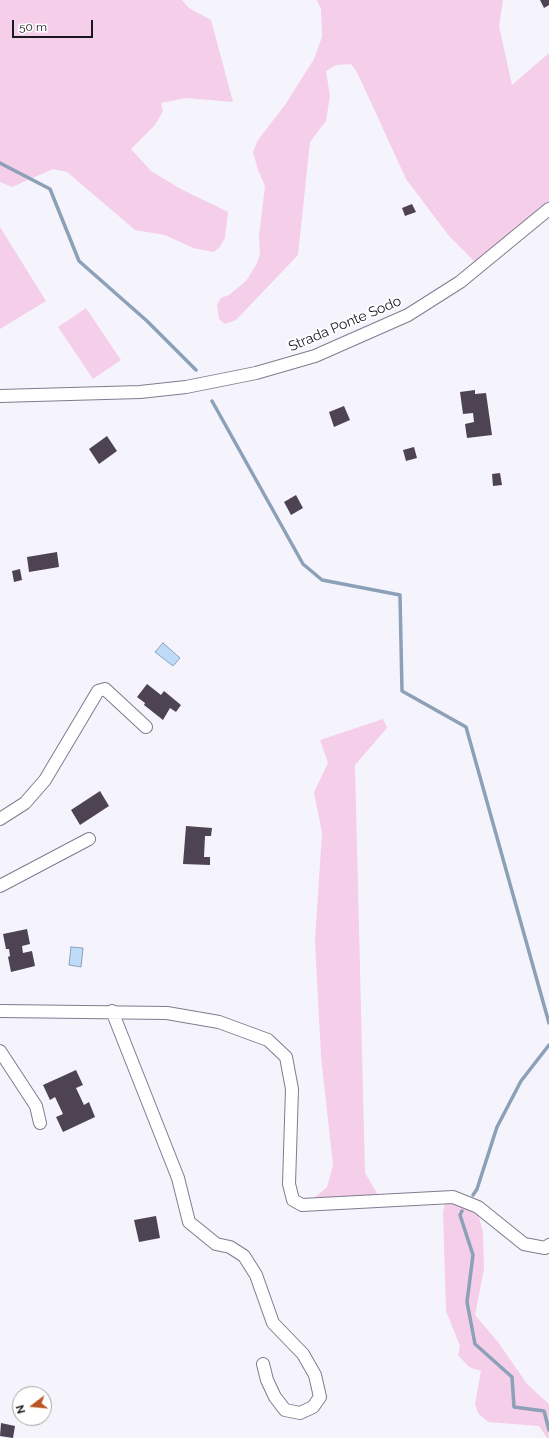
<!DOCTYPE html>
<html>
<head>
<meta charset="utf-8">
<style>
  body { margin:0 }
  #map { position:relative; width:549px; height:1438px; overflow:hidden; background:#f5f4fd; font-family:Raleway,sans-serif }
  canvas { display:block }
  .north { position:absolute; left:12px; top:1386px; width:40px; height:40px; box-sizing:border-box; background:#fff; border:1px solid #a3a3a5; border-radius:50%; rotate:254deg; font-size:11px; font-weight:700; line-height:16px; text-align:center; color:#19181f }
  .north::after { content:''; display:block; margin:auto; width:14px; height:18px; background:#ba5524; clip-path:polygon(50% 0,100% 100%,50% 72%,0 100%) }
  .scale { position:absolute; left:12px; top:20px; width:81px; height:18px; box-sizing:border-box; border:2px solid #19181f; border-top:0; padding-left:5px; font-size:12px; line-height:14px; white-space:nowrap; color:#19181f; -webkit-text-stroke:3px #fff; paint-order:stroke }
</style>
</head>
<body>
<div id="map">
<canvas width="549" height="1438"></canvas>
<div class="north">N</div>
<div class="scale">50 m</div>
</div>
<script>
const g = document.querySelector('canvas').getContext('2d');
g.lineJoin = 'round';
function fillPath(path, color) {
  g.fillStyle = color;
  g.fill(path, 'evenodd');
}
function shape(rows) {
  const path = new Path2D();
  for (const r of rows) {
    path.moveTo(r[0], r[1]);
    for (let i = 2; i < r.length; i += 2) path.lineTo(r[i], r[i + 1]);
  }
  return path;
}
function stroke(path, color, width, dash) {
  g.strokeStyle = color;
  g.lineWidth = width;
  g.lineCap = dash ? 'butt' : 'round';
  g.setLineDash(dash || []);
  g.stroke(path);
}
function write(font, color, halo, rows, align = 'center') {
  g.font = font + ' Raleway,sans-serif';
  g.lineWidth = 4;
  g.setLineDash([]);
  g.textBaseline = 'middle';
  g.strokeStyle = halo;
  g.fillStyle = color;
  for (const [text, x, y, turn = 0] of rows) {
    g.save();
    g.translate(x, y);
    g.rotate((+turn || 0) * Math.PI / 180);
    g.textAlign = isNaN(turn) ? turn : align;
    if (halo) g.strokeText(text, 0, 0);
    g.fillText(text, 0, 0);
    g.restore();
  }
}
const green = shape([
  [0,0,182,0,189,8,211,20,233,102,186,98,161,103,163,111,155,125,131,149,151,171,179,188,228,212,225,238,219,248,213,252,193,248,165,235,135,230,67,172,53,169,12,187,0,182],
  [317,0,503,0,499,26,512,85,549,53,549,202,475,262,449,236,406,179,357,72,351,64,336,65,326,71,330,96,326,121,310,142,298,255,236,320,225,324,219,319,217,305,221,298,229,295,246,281,256,265,260,254,259,237,265,186,258,170,253,152,258,140,285,105,314,59,322,37,321,9],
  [0,227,46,301,0,329],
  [86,308,121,360,93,379,58,327],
  [383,719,387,728,355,765,365,1173,378,1195,313,1199,327,1187,333,1165,321,1056,315,941,322,833,314,792,328,763,320,740],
  [446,1198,477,1209,483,1233,484,1269,475,1315,498,1342,527,1384,549,1404,549,1438,547,1438,539,1426,488,1422,478,1413,475,1404,481,1371,469,1367,458,1355,460,1346,446,1311,443,1212]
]);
const water = shape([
  [163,643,180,658,173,666,155,652,163,643],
  [71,947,83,948,81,967,69,965,71,947]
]);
const stream = shape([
  [0,163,50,189,79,261,147,321,196,370],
  [212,401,303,564,322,580,400,595,402,691,466,727,549,1023],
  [473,1195,477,1189,497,1127,521,1081,549,1045],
  [462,1211,460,1215,473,1255,467,1302,475,1344,512,1377,514,1407,544,1411,549,1430]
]);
const building = shape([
  [540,0,549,0,549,5,544,8],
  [412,204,416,212,405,216,402,208],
  [475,390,475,394,486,393,492,435,467,438,465,424,474,422,473,413,463,414,460,392],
  [344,406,350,420,334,427,329,412],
  [107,436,117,451,99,464,89,449],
  [414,447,417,458,406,461,403,450],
  [500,473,502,485,493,486,492,474],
  [296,495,303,508,291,515,284,502],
  [57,552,59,567,29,572,27,557],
  [20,569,22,580,14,582,12,571],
  [147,684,161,695,164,691,181,705,176,712,170,708,163,720,144,705,145,703,137,697],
  [100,791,109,806,80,825,71,810],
  [186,826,212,828,211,836,205,836,204,857,210,857,210,865,183,864],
  [27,929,30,944,22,946,23,953,32,951,35,966,11,972,8,957,10,956,9,949,6,949,3,934],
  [76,1070,83,1085,76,1088,84,1105,89,1102,95,1117,63,1132,56,1117,63,1114,55,1097,50,1100,43,1085],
  [156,1216,160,1238,139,1242,134,1220],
  [1,1423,15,1426,13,1438,0,1436]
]);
const street = shape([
  [0,396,140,392,186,387,256,373,315,356,408,315,460,282,549,209],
  [0,819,25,803,45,780,98,691,105,689,146,727],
  [0,886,89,839],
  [0,1011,167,1013,219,1022,268,1040,286,1057,292,1089,289,1184,293,1200,302,1205,453,1197,478,1207,524,1244,545,1248,549,1245],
  [112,1011,178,1178,189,1222,216,1244,230,1247,244,1256,256,1275,273,1323,303,1354,315,1375,320,1397,313,1407,300,1413,285,1410,275,1397,267,1380,263,1364],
  [0,1051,36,1106,40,1123]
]);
const streetNames = [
  ["Strada Ponte Sodo",345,324,-23]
];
fillPath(green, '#f5cee9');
fillPath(water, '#bedbf9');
stroke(water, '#8ca0b8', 1);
stroke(stream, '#8ca0b8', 3.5);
fillPath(building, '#4e4352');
stroke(street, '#7f7c8e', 14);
stroke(street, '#fff', 12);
write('14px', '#19181f', '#fff', streetNames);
</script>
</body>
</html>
